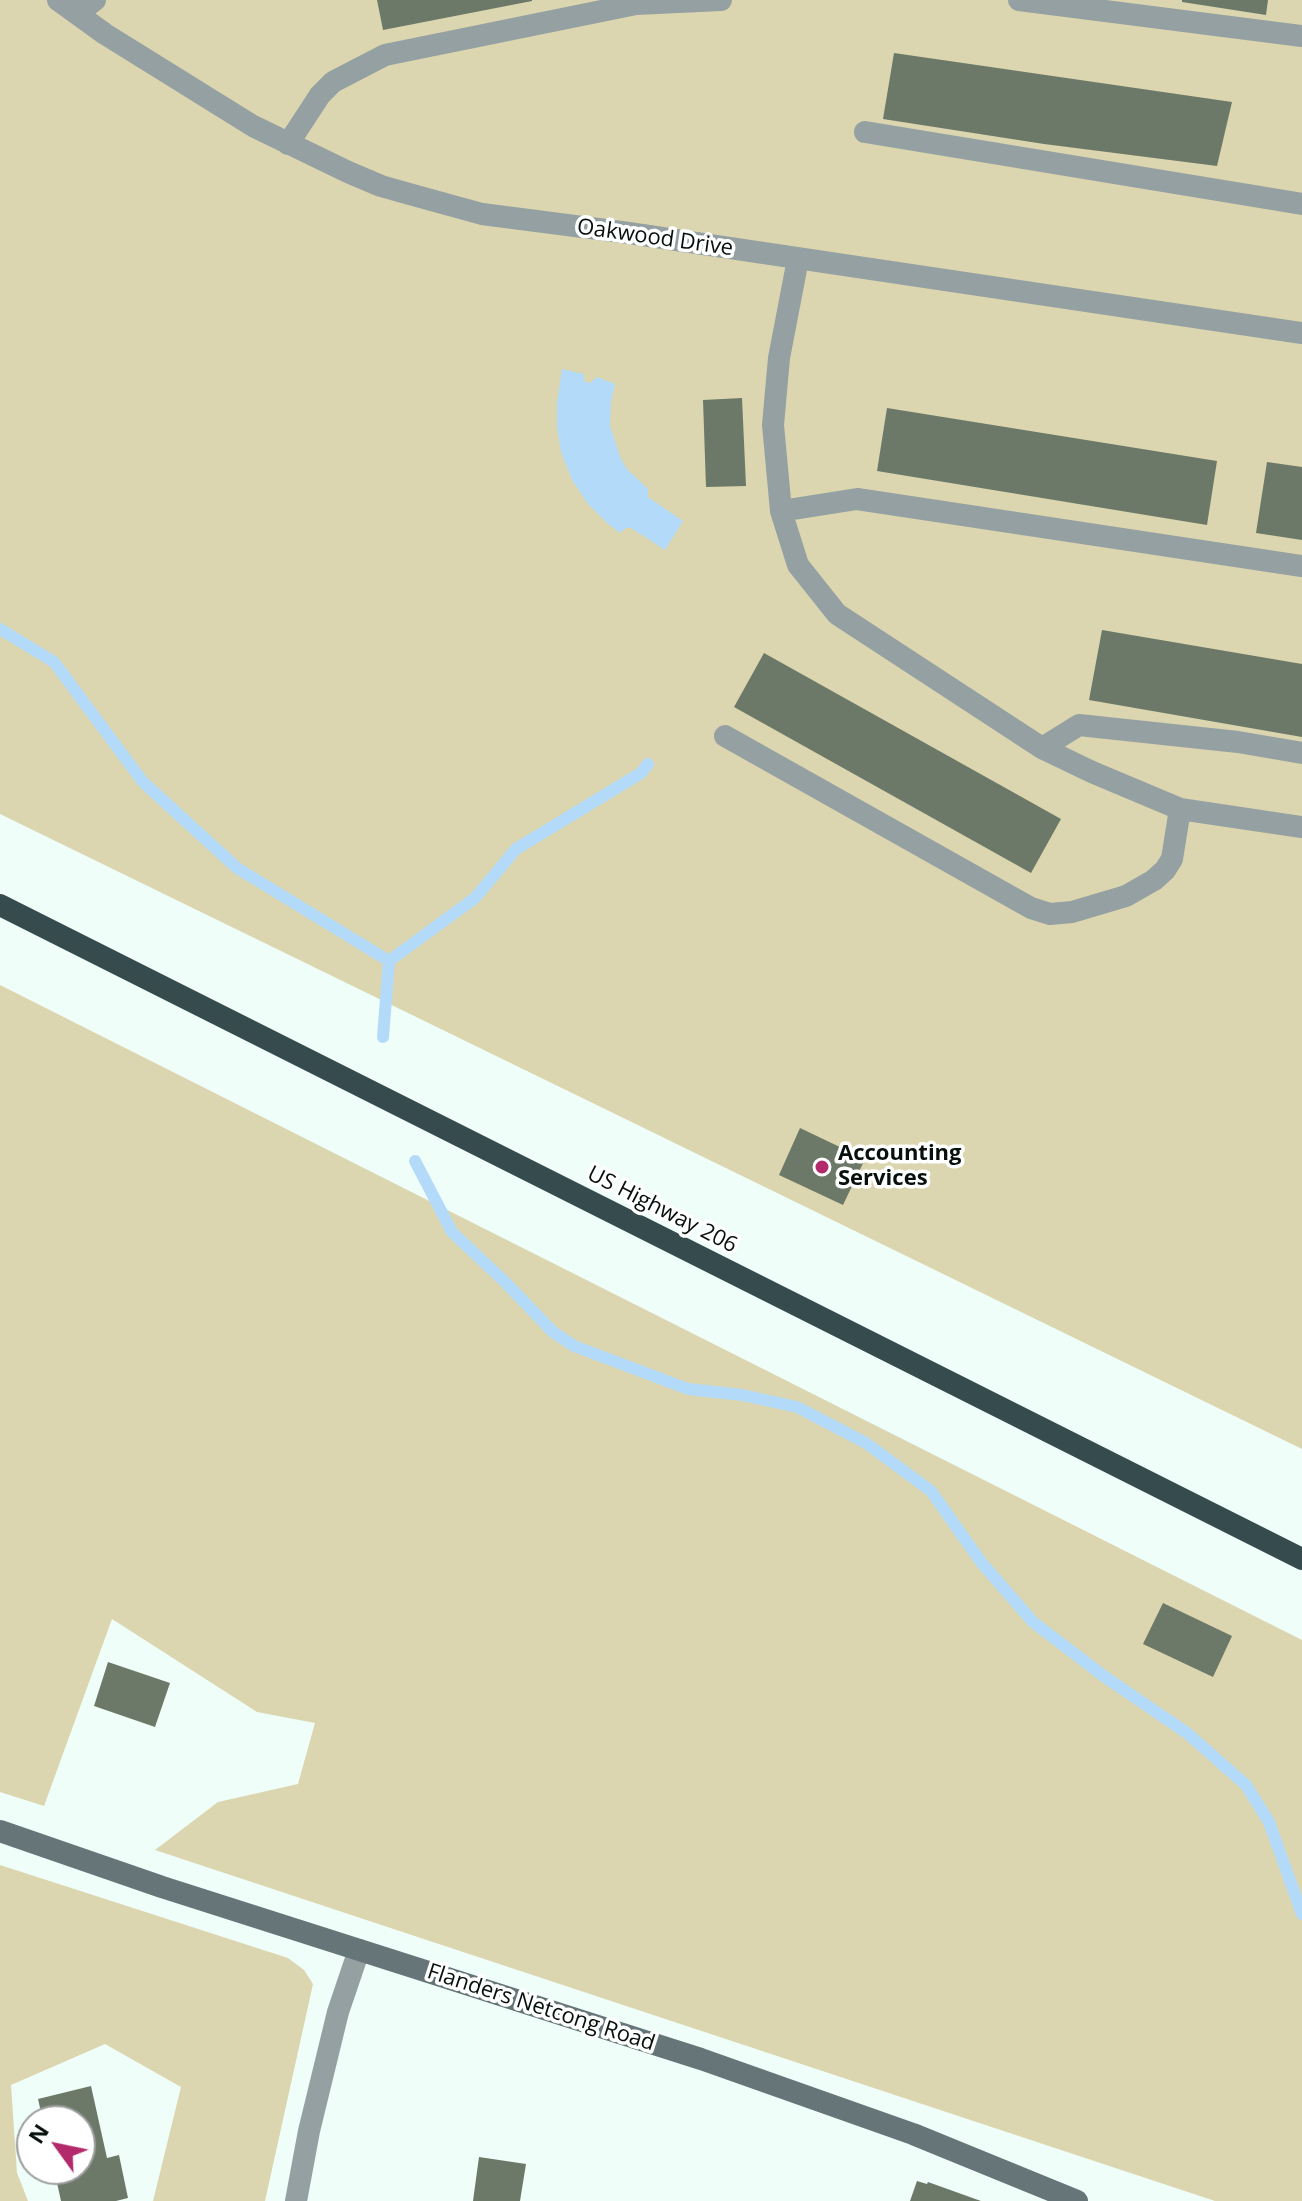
<!DOCTYPE html>
<html>
<head>
<meta charset="utf-8">
<style>
  body { margin:0 }
  #map { position:relative; width:1302px; height:2201px; overflow:hidden; background:#effef8; font-family:"Open Sans",sans-serif }
  canvas { display:block }
  .north { position:absolute; left:16px; top:2105px; width:80px; height:80px; box-sizing:border-box; background:#fff; border:2px solid #9c9f9e; border-radius:50%; rotate:303deg; font-size:22px; font-weight:700; line-height:32px; text-align:center; color:#07100d }
  .north::after { content:''; display:block; margin:auto; width:28px; height:36px; background:#b22a6c; clip-path:polygon(50% 0,100% 100%,50% 72%,0 100%) }
</style>
</head>
<body>
<div id="map">
<canvas width="1302" height="2201"></canvas>
<div class="north">N</div>
</div>
<script>
const g = document.querySelector('canvas').getContext('2d');
g.lineJoin = 'round';
function fillPath(path, color) {
  g.fillStyle = color;
  g.fill(path, 'evenodd');
}
function shape(rows) {
  const path = new Path2D();
  for (const r of rows) {
    path.moveTo(r[0], r[1]);
    for (let i = 2; i < r.length; i += 2) path.lineTo(r[i], r[i + 1]);
  }
  return path;
}
function stroke(path, color, width, dash) {
  g.strokeStyle = color;
  g.lineWidth = width;
  g.lineCap = dash ? 'butt' : 'round';
  g.setLineDash(dash || []);
  g.stroke(path);
}
function write(font, color, halo, rows, align = 'center') {
  g.font = font + ' "Open Sans",sans-serif';
  g.lineWidth = 7;
  g.setLineDash([]);
  g.textBaseline = 'middle';
  g.strokeStyle = halo;
  g.fillStyle = color;
  for (const [text, x, y, turn = 0] of rows) {
    g.save();
    g.translate(x, y);
    g.rotate((+turn || 0) * Math.PI / 180);
    g.textAlign = isNaN(turn) ? turn : align;
    if (halo) g.strokeText(text, 0, 0);
    g.fillText(text, 0, 0);
    g.restore();
  }
}
const green = shape([
  [0,0,1302,0,1302,1449,0,814],
  [0,985,1302,1640,1302,2201,1215,2201,155,1850,218,1802,298,1784,315,1723,257,1712,112,1619,44,1806,0,1792],
  [0,1865,288,1958,304,1970,313,1984,265,2201,153,2201,181,2087,105,2044,11,2085,17,2173,28,2201,0,2201]
]);
const water = shape([
  [562,369,584,374,584,381,590,383,597,377,615,384,611,401,610,426,621,459,627,469,648,489,648,497,683,521,665,550,631,528,626,528,620,533,607,523,588,504,572,480,561,452,557,427,557,402]
]);
const stream = shape([
  [0,629,54,662,143,782,237,868,389,961],
  [383,1037,389,961,475,898,516,849,641,773,648,764],
  [415,1161,452,1232,506,1283,553,1332,574,1346,688,1389,742,1395,797,1407,866,1443,931,1491,981,1562,1033,1622,1105,1677,1187,1733,1246,1785,1269,1822,1302,1914]
]);
const building = shape([
  [377,0,532,0,532,1,383,30],
  [1182,0,1268,0,1266,15,1182,2],
  [894,53,1232,102,1217,166,1044,144,883,119],
  [742,398,746,486,706,487,703,400],
  [887,408,1217,461,1207,525,877,471],
  [1267,462,1302,467,1302,540,1256,533],
  [1102,630,1302,664,1302,737,1089,700],
  [764,653,1061,819,1031,873,734,707],
  [800,1128,865,1159,843,1205,779,1175],
  [1163,1603,1232,1636,1213,1677,1143,1644],
  [108,1662,170,1683,155,1727,94,1706],
  [91,2086,107,2158,119,2155,128,2198,116,2201,61,2201,54,2169,80,2169,80,2121,43,2121,38,2099],
  [479,2157,526,2164,520,2201,473,2201],
  [917,2181,927,2184,928,2182,981,2201,910,2201]
]);
const minor = shape([
  [58,0,105,34,253,126,348,172,381,186,413,195,482,214,629,233,1302,333],
  [1019,0,1302,36],
  [78,13,95,0],
  [865,132,1302,204],
  [288,144,320,95,333,82,385,55,636,4,721,0],
  [798,259,779,358,773,425,781,511,798,565,837,614,1042,748,1092,772,1180,809,1302,827],
  [781,511,857,499,1302,566],
  [725,736,1031,908,1050,914,1072,912,1126,896,1154,880,1165,870,1172,859,1180,809],
  [1042,748,1079,725,1238,742,1302,753]
]);
const tertiary = shape([
  [296,2201,309,2131,338,2012,359,1950]
]);
const secondary = shape([
  [0,1831,162,1887,701,2059,913,2134,1077,2201]
]);
const trunk = shape([
  [0,905,1302,1559]
]);
const markers = [
  [822,1167,8,"#b22a6c"]
];
const streetNames = [
  ["Oakwood Drive",655,238,8],
  ["US Highway 206",662,1210,27],
  ["Flanders Netcong Road",541,2008,18]
];
const poiNames = [
  ["Accounting",838,1154],
  ["Services",838,1179]
];
fillPath(green, '#dbd6af');
fillPath(water, '#b3dbf9');
stroke(stream, '#b3dbf9', 12);
fillPath(building, '#6d7968');
stroke(minor, '#95a0a2', 22);
stroke(tertiary, '#95a0a2', 22);
stroke(secondary, '#657578', 22);
stroke(trunk, '#354b4e', 22);
for (const [x, y, r, color] of markers) {
  const dot = new Path2D();
  dot.arc(x, y, r, 0, 2 * Math.PI);
  g.fillStyle = color;
  g.fill(dot);
  stroke(dot, '#fff', 3);
}
write('22px', '#07100d', '#fff', streetNames);
write('bold 22px', '#07100d', '#fff', poiNames, 'left');
</script>
</body>
</html>
